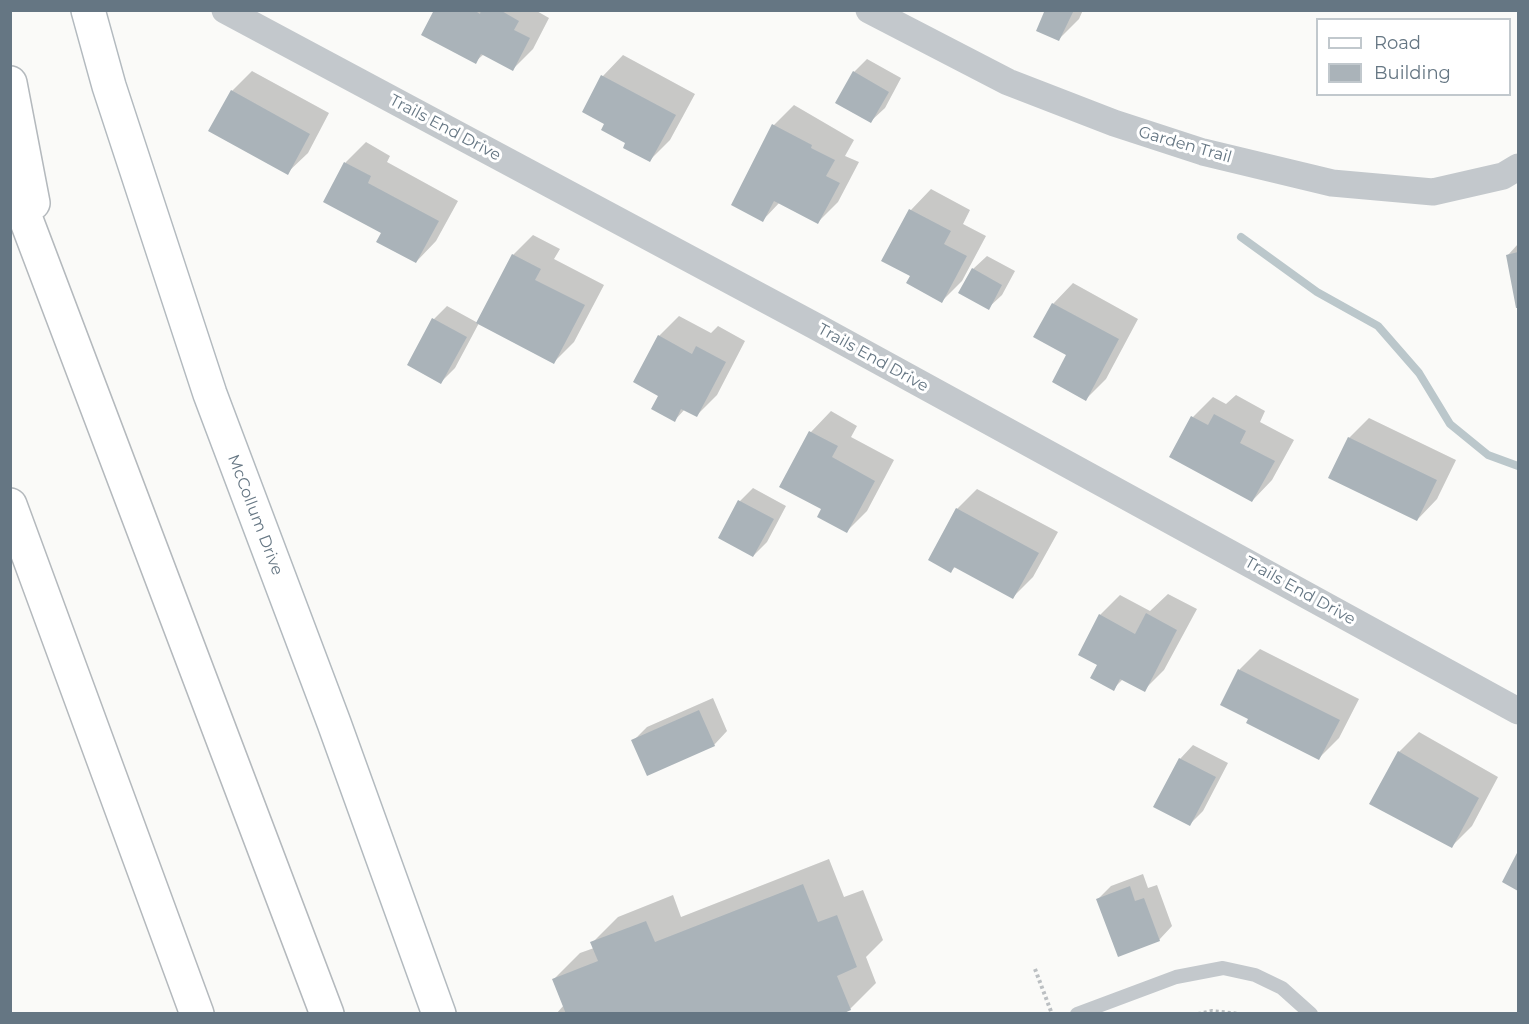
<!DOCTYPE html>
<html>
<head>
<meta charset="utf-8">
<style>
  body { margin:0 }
  #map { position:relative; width:1529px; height:1024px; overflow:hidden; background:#fafaf8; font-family:Montserrat,sans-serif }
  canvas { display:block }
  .frame { position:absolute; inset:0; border:12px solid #657683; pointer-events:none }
  .legend { position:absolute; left:1316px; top:18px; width:195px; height:78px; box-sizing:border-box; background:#fff; border:2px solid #c1c8cd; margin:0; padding:8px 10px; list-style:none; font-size:18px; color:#657683 }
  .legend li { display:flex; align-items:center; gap:12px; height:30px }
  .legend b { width:30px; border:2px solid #c1c8cd }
</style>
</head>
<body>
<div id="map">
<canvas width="1529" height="1024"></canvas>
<div class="frame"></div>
<ul class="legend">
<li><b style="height:8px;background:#fff"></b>Road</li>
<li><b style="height:16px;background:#aab3b9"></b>Building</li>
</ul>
</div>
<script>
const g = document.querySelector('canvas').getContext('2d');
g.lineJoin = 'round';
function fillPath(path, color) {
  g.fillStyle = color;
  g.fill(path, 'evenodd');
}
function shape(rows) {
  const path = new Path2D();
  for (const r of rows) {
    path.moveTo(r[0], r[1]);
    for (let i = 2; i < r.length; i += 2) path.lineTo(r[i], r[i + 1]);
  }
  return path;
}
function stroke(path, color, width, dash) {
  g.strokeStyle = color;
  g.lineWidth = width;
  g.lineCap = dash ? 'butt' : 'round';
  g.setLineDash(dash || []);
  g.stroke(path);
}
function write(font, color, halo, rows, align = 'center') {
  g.font = font + ' Montserrat,sans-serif';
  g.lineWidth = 6;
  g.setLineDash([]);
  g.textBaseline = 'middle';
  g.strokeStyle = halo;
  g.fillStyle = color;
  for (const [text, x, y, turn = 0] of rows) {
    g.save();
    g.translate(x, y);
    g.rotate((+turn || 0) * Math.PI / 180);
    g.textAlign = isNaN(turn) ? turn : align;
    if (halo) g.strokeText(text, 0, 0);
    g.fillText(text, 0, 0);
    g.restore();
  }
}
const shadow = shape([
  [436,10,535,10,549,18,533,49,513,69,484,54,475,62],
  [1044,10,1083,10,1079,19,1058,40],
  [623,55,695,94,670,140,650,160,606,123,584,111,603,76],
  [867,59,901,78,885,108,871,121,854,72],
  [252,71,329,113,308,153,287,173,232,91],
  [794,105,854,140,845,156,859,162,838,202,818,222,780,202,763,220,774,125],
  [366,142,390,156,387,162,458,201,436,241,416,262,383,232,325,201,346,162],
  [931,189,970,210,963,224,986,236,962,281,942,301,912,276,883,260,911,210],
  [533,235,560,249,554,259,604,285,574,342,554,362,479,323,455,368,441,382,434,319,447,306,478,323,513,255],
  [1518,244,1518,306,1508,255],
  [987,256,1015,271,1002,295,988,308,973,269],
  [1073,283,1138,319,1106,379,1086,399,1068,354,1053,304],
  [679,316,711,333,718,326,745,341,717,395,697,415,685,409,675,420,660,395,659,336],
  [1236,395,1265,411,1260,422,1294,440,1272,480,1252,501,1193,417,1213,397,1226,404],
  [831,411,857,426,851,437,894,460,867,511,847,531,823,509,781,486,811,432],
  [1369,418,1456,460,1437,499,1417,520,1349,438],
  [753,488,786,506,767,542,753,556,740,501],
  [977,489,1058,532,1033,577,1013,597,956,566,951,571,957,509],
  [1168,594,1197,609,1164,670,1144,690,1123,679,1113,689,1099,664,1100,615,1120,595,1150,611],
  [1260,649,1359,699,1339,738,1319,758,1222,704,1240,669],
  [713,698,727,731,714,745,633,741,647,727],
  [1419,732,1498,777,1472,826,1452,846,1399,752],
  [1193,745,1228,763,1203,811,1190,824,1180,759],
  [829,859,844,897,863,890,883,940,866,957,876,983,850,1009,838,1014,556,1014,564,1005,554,979,580,953,594,948,592,943,618,917,673,895,681,917],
  [1143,874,1148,888,1157,885,1172,926,1159,940,1098,899,1111,886]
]);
const stream = shape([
  [1241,237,1317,292,1378,326,1419,373,1450,424,1488,455,1518,466]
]);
const building = shape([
  [434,10,474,10,480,14,481,10,500,10,519,21,514,30,530,38,513,71,481,54,476,64,421,35],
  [1041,10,1074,10,1059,41,1036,31,1044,12],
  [853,71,889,92,871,123,835,103],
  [601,75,676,115,650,162,623,148,625,143,601,130,604,124,582,112],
  [231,90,310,134,288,175,208,131],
  [772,124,812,145,811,148,835,160,826,176,840,183,818,224,774,201,763,222,731,205],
  [344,162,371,176,368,183,439,221,416,263,376,242,381,233,323,202],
  [909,209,951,231,944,244,967,256,942,303,906,283,910,276,881,261],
  [1518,252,1518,308,1516,308,1506,255],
  [512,254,541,269,535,280,585,305,554,364,476,323],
  [972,268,1002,285,989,310,958,293],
  [1052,303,1119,339,1086,401,1052,382,1066,355,1033,337],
  [432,318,467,337,441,384,407,365],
  [658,335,692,354,696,346,726,362,697,417,681,409,675,422,651,409,658,396,633,382],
  [1214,414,1246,431,1240,443,1275,461,1252,502,1169,457,1191,416,1208,425],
  [809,431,838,446,832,457,875,481,847,533,817,517,821,509,779,487],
  [1348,437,1437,480,1417,521,1328,478],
  [738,500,774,519,753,557,718,538],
  [956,508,1039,553,1013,599,954,567,951,573,928,560],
  [1146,613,1177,630,1145,692,1120,679,1114,691,1090,678,1097,665,1078,655,1099,614,1135,634],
  [1238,669,1340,720,1319,760,1246,723,1248,719,1220,705],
  [699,710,715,746,647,776,631,740],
  [1398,751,1479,798,1452,848,1369,804],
  [1179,758,1216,777,1190,826,1153,807],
  [1518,851,1518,891,1502,882],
  [803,884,818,922,837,915,857,967,837,976,851,1010,842,1014,566,1014,552,979,598,961,590,942,646,921,655,942],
  [1130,886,1135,901,1144,898,1160,941,1118,957,1096,899]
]);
const path = shape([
  [1035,969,1052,1014],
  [1198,1014,1212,1011,1240,1014]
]);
const lane = shape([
  [1077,1014,1176,977,1223,968,1255,975,1282,988,1311,1014]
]);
const street = shape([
  [225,10,815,326,1518,711],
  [869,10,1008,82,1114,123,1203,152,1332,183,1433,192,1503,176,1518,167]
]);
const secondary = shape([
  [88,10,109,86,210,394,334,723,439,1014]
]);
const highway = shape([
  [10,83,33,203],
  [10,177,327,1014],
  [10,505,197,1014]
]);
const streetNames = [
  ["Trails End Drive",445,128,28],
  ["Garden Trail",1185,145,16],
  ["Trails End Drive",873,358,29],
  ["McCollum Drive",255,515,69],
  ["Trails End Drive",1300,591,29]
];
fillPath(shadow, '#0003');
stroke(stream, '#bbc7cb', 8);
fillPath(building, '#aab3b9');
stroke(secondary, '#b3babf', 36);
stroke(highway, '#b4b9bd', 36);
stroke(path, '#bbbfc2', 4, [3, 3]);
stroke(lane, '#c3c8cc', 14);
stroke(street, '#c3c8cc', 27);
stroke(secondary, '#fff', 33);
stroke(highway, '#fff', 33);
write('16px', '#657683', '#fff', streetNames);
</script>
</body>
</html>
